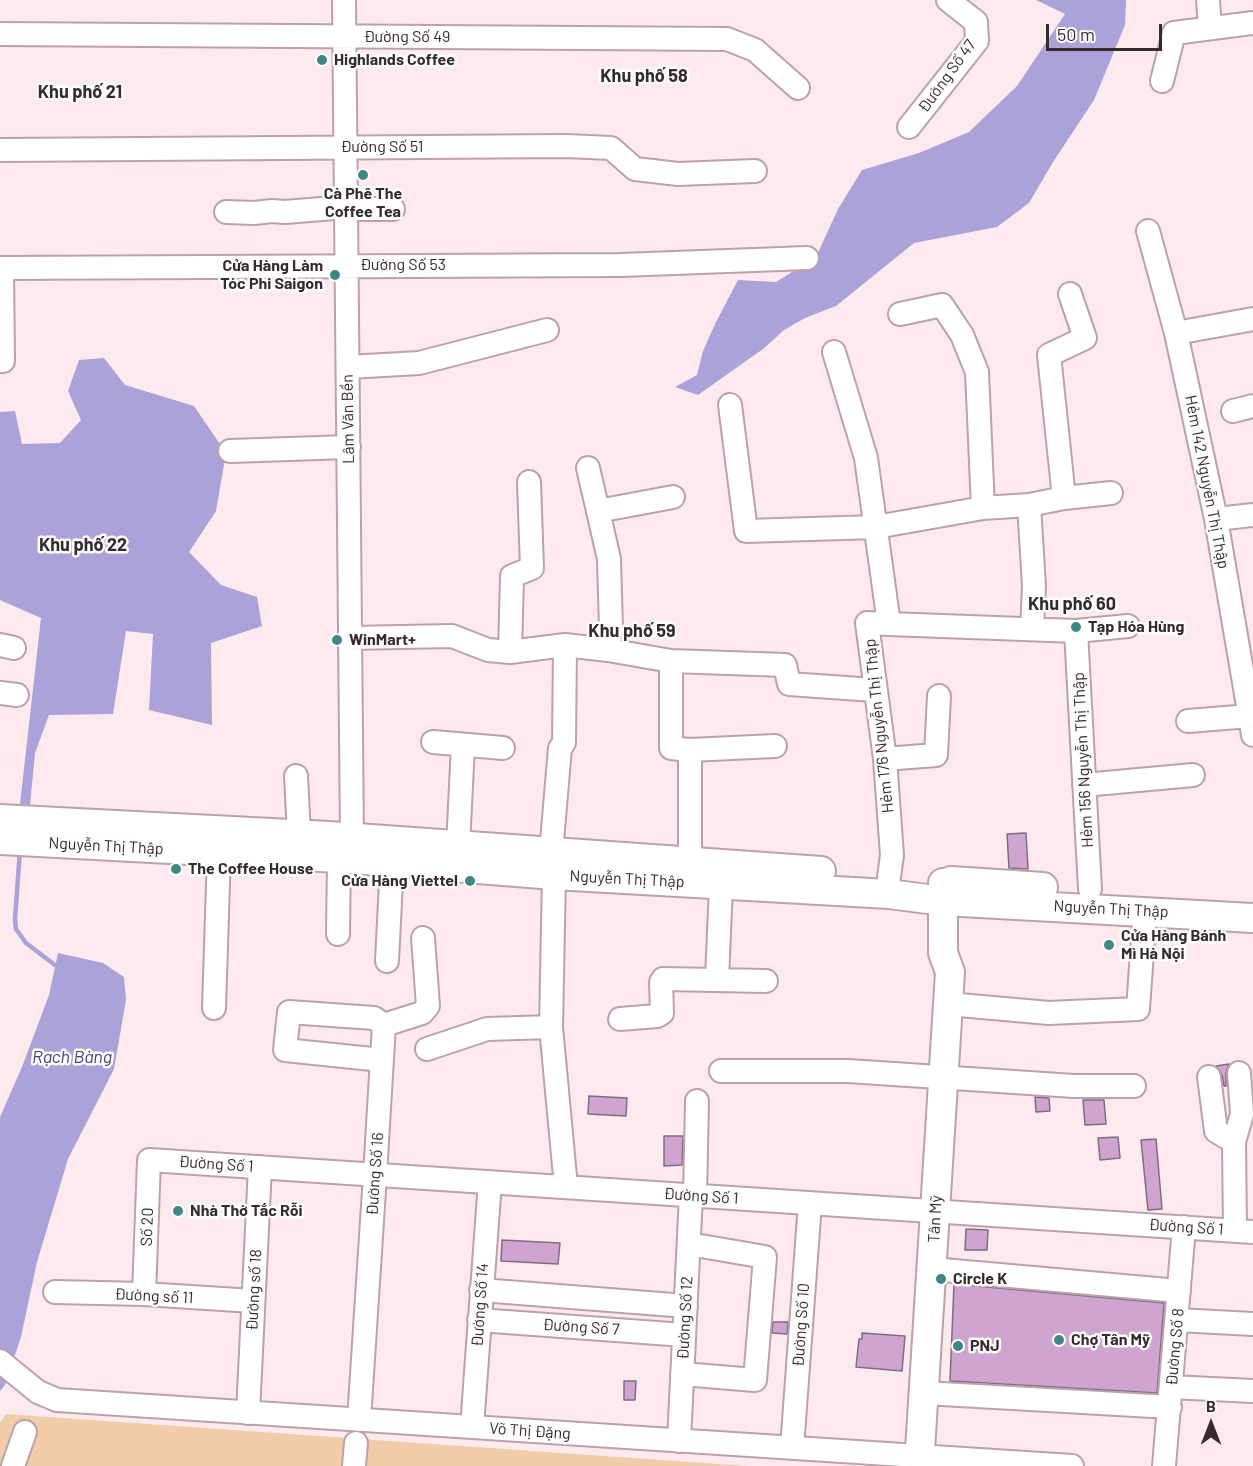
<!DOCTYPE html>
<html>
<head>
<meta charset="utf-8">
<style>
  body { margin:0 }
  #map { position:relative; width:1253px; height:1466px; overflow:hidden; background:#fdeaef; font-family:Barlow,sans-serif }
  canvas { display:block }
  .north { position:absolute; left:1181px; top:1394px; width:60px; height:60px; -webkit-text-stroke:4px #fdfdfd; paint-order:stroke; rotate:0deg; font-size:16px; font-weight:700; line-height:24px; text-align:center; color:#362a2d }
  .north::after { content:''; display:block; margin:auto; width:21px; height:27px; background:#362a2d; clip-path:polygon(50% 0,100% 100%,50% 72%,0 100%) }
  .scale { position:absolute; left:1046px; top:24px; width:116px; height:27px; box-sizing:border-box; border:3px solid #362a2d; border-top:0; padding-left:8px; font-size:18px; line-height:21px; white-space:nowrap; color:#362a2d; -webkit-text-stroke:4px #fdfdfd; paint-order:stroke }
</style>
</head>
<body>
<div id="map">
<canvas width="1253" height="1466"></canvas>
<div class="north">B</div>
<div class="scale">50 m</div>
</div>
<script>
const g = document.querySelector('canvas').getContext('2d');
g.lineJoin = 'round';
function fillPath(path, color) {
  g.fillStyle = color;
  g.fill(path, 'evenodd');
}
function shape(rows) {
  const path = new Path2D();
  for (const r of rows) {
    path.moveTo(r[0], r[1]);
    for (let i = 2; i < r.length; i += 2) path.lineTo(r[i], r[i + 1]);
  }
  return path;
}
function stroke(path, color, width, dash) {
  g.strokeStyle = color;
  g.lineWidth = width;
  g.lineCap = dash ? 'butt' : 'round';
  g.setLineDash(dash || []);
  g.stroke(path);
}
function write(font, color, halo, rows, align = 'center') {
  g.font = font + ' Barlow,sans-serif';
  g.lineWidth = 5;
  g.setLineDash([]);
  g.textBaseline = 'middle';
  g.strokeStyle = halo;
  g.fillStyle = color;
  for (const [text, x, y, turn = 0] of rows) {
    g.save();
    g.translate(x, y);
    g.rotate((+turn || 0) * Math.PI / 180);
    g.textAlign = isNaN(turn) ? turn : align;
    if (halo) g.strokeText(text, 0, 0);
    g.fillText(text, 0, 0);
    g.restore();
  }
}
const green = shape([
  [6,1414,747,1466,0,1466,0,1423]
]);
const water = shape([
  [1036,0,1126,0,1125,25,1094,100,1053,162,1029,203,997,227,914,243,836,306,805,318,784,330,763,349,698,395,675,387,697,375,703,351,715,324,738,280,776,282,816,257,838,209,862,170,919,153,969,132,1017,86,1065,14],
  [104,358,125,385,194,406,226,453,216,511,189,552,221,585,257,597,262,626,211,643,212,725,149,710,153,634,126,631,113,714,49,715,35,753,30,805,20,804,41,618,0,600,0,412,15,411,22,444,60,443,81,420,68,391,79,360],
  [58,953,103,963,124,977,126,1000,114,1069,68,1159,37,1262,21,1337,5,1385,0,1391,0,1117,22,1067,49,995]
]);
const stream = shape([
  [20,850,15,919,16,929,26,943,59,968]
]);
const building = shape([
  [1026,833,1028,869,1009,868,1007,834,1026,833],
  [1229,1064,1226,1073,1226,1086,1224,1086,1222,1075,1216,1066,1229,1064],
  [589,1096,627,1098,626,1116,588,1114,589,1096],
  [1035,1097,1049,1098,1050,1111,1036,1112,1035,1097],
  [1083,1100,1104,1100,1106,1124,1085,1125,1083,1100],
  [664,1136,683,1136,682,1165,664,1166,664,1136],
  [1118,1137,1120,1158,1100,1160,1098,1138,1118,1137],
  [1156,1139,1162,1209,1148,1210,1141,1140,1156,1139],
  [966,1229,988,1230,987,1250,965,1250,966,1229],
  [502,1240,560,1243,558,1264,501,1261,502,1240],
  [954,1284,1164,1303,1157,1393,950,1381,954,1284],
  [773,1322,788,1322,787,1334,772,1333,773,1322],
  [862,1333,905,1336,902,1371,856,1367,859,1339,862,1339,862,1333],
  [624,1381,636,1381,635,1400,624,1400,624,1381]
]);
const minor = shape([
  [344,0,352,838],
  [1208,0,1210,28],
  [0,34,727,39,755,50,798,88],
  [1162,81,1174,33,1253,23],
  [909,127,977,41,976,22,948,0],
  [0,150,566,146,611,148,635,169,678,174,755,171],
  [346,209,393,209],
  [226,212,254,213,272,211,285,212,346,207],
  [1148,231,1176,333,1216,519,1253,735],
  [0,268,621,265,807,258],
  [900,314,942,305,962,335,977,372,983,508],
  [1176,333,1253,319],
  [834,352,866,458,889,624,867,623,885,759,892,855,889,877],
  [0,361,3,361,2,268],
  [348,367,419,363,547,330],
  [730,405,746,531,876,527,983,508,1029,505,1064,498,1111,493],
  [1233,411,1253,406],
  [230,451,349,447],
  [588,468,598,511],
  [1064,498,1049,355,1085,338,1070,294],
  [1029,505,1034,586,1032,629],
  [1216,519,1253,515],
  [889,624,1076,631,1128,626],
  [1076,631,1090,889],
  [350,638,452,636,488,650,510,652,565,645,608,650,671,661,785,665,789,684,874,690],
  [0,645,14,648],
  [608,650,611,629,609,559,598,511,673,497],
  [510,652,512,576,532,568,529,482],
  [671,661,671,748,690,750,775,746],
  [0,693,17,695],
  [1188,721,1250,716],
  [433,742,503,748],
  [885,759,936,755,939,696],
  [296,776,299,835],
  [1084,785,1193,775],
  [458,846,463,745],
  [551,853,560,748,564,743,565,645],
  [690,861,690,750],
  [554,875,551,1027,566,1187],
  [338,934,339,858],
  [387,961,392,862],
  [717,979,721,885],
  [948,1004,1049,1013,1138,1009,1145,910],
  [214,1008,219,852],
  [620,1019,657,1016,662,1013,661,982,663,979,766,981],
  [384,1025,422,1013,428,1006,423,938],
  [427,1049,487,1029,551,1027],
  [721,1071,848,1071,1074,1086,1134,1086],
  [1209,1077,1216,1131,1234,1142],
  [695,1196,697,1101],
  [1235,1231,1234,1142,1242,1114,1239,1073],
  [932,1269,1179,1291],
  [481,1290,686,1306],
  [55,1292,144,1294,253,1301],
  [144,1294,149,1160,1253,1232],
  [479,1320,684,1335],
  [1177,1320,1253,1324],
  [0,1361,38,1392,57,1400,1072,1466],
  [682,1374,755,1380,765,1257,689,1244],
  [1171,1387,1253,1391],
  [924,1393,1170,1407],
  [248,1413,260,1167],
  [359,1420,375,1175,384,1025,374,1018,289,1012,285,1050,382,1060],
  [472,1427,490,1182],
  [679,1441,691,1195],
  [792,1448,810,1203],
  [13,1466,25,1432],
  [354,1466,356,1443],
  [1164,1466,1184,1227]
]);
const major = shape([
  [0,819,329,836,821,871],
  [0,840,339,858,554,875,889,894,943,901,1253,918],
  [951,881,1043,887],
  [919,1466,950,972,943,953,943,883]
]);
const markers = [
  [322,60,6,"#3f8783"],
  [363,175,6,"#3f8783"],
  [335,275,6,"#3f8783"],
  [1076,627,6,"#3f8783"],
  [337,640,6,"#3f8783"],
  [176,869,6,"#3f8783"],
  [470,881,6,"#3f8783"],
  [1109,945,6,"#3f8783"],
  [178,1211,6,"#3f8783"],
  [941,1279,6,"#3f8783"],
  [1059,1340,6,"#3f8783"],
  [958,1346,6,"#3f8783"]
];
const streetNames = [
  ["Đường Số 49",407,37],
  ["Đường Số 47",947,76,-54],
  ["Đường Số 51",382,147],
  ["Đường Số 53",403,265],
  ["Lâm Văn Bền",348,419,-91],
  ["Hẻm 142 Nguyễn Thị Thập",1207,482,79],
  ["Hẻm 176 Nguyễn Thị Thập",879,726,-96],
  ["Hẻm 156 Nguyễn Thị Thập",1083,760,-93],
  ["Nguyễn Thị Thập",106,846,3],
  ["Nguyễn Thị Thập",627,879,3],
  ["Nguyễn Thị Thập",1111,909,3],
  ["Đường Số 1",216,1164,4],
  ["Đường Số 16",375,1174,-86],
  ["Đường Số 1",701,1196,4],
  ["Tân Mỹ",935,1219,-87],
  ["Số 20",147,1227,-88],
  ["Đường Số 1",1186,1227,4],
  ["Đường số 18",254,1290,-87],
  ["Đường số 11",154,1296,3],
  ["Đường Số 14",480,1305,-86],
  ["Đường Số 12",685,1318,-87],
  ["Đường Số 10",801,1325,-86],
  ["Đường Số 7",581,1327,4],
  ["Đường Số 8",1175,1347,-85],
  ["Võ Thị Đặng",530,1431,4]
];
const poiNames = [
  ["Highlands Coffee",334,60],
  ["Cà Phê The",363,194,"center"],
  ["Coffee Tea",363,212,"center"],
  ["Cửa Hàng Làm",323,266,"right"],
  ["Tóc Phi Saigon",323,284,"right"],
  ["Tạp Hóa Hùng",1088,627],
  ["WinMart+",349,640],
  ["The Coffee House",188,869],
  ["Cửa Hàng Viettel",458,881,"right"],
  ["Cửa Hàng Bánh",1121,936],
  ["Mì Hà Nội",1121,954],
  ["Nhà Thờ Tắc Rỗi",190,1211],
  ["Circle K",953,1279],
  ["Chợ Tân Mỹ",1071,1340],
  ["PNJ",970,1346]
];
const neighbourhoodNames = [
  ["Khu phố 58",644,76],
  ["Khu phố 21",80,92],
  ["Khu phố 22",83,545],
  ["Khu phố 60",1072,604],
  ["Khu phố 59",632,631]
];
const waterNames = [
  ["Rạch Bàng",72,1057]
];
fillPath(green, '#f1cca9');
fillPath(water, '#aaa2d8');
stroke(stream, '#aaa2d8', 4.5);
fillPath(building, '#cfa4d1');
stroke(building, '#7f6c80', 1.5);
stroke(minor, '#bea0a9', 26);
stroke(major, '#bea0a9', 32);
stroke(minor, '#fff', 22);
stroke(major, '#fff', 28);
for (const [x, y, r, color] of markers) {
  const dot = new Path2D();
  dot.arc(x, y, r, 0, 2 * Math.PI);
  g.fillStyle = color;
  g.fill(dot);
  stroke(dot, '#fdfdfd', 2);
}
write('16px', '#362a2d', '#fdfdfd', streetNames);
write('bold 16px', '#362a2d', '#fdfdfd', poiNames, 'left');
write('bold 18px', '#362a2d', '#fdfdfd', neighbourhoodNames);
write('italic 18px', '#4c3d7f', '#fdfdfd', waterNames);
</script>
</body>
</html>
